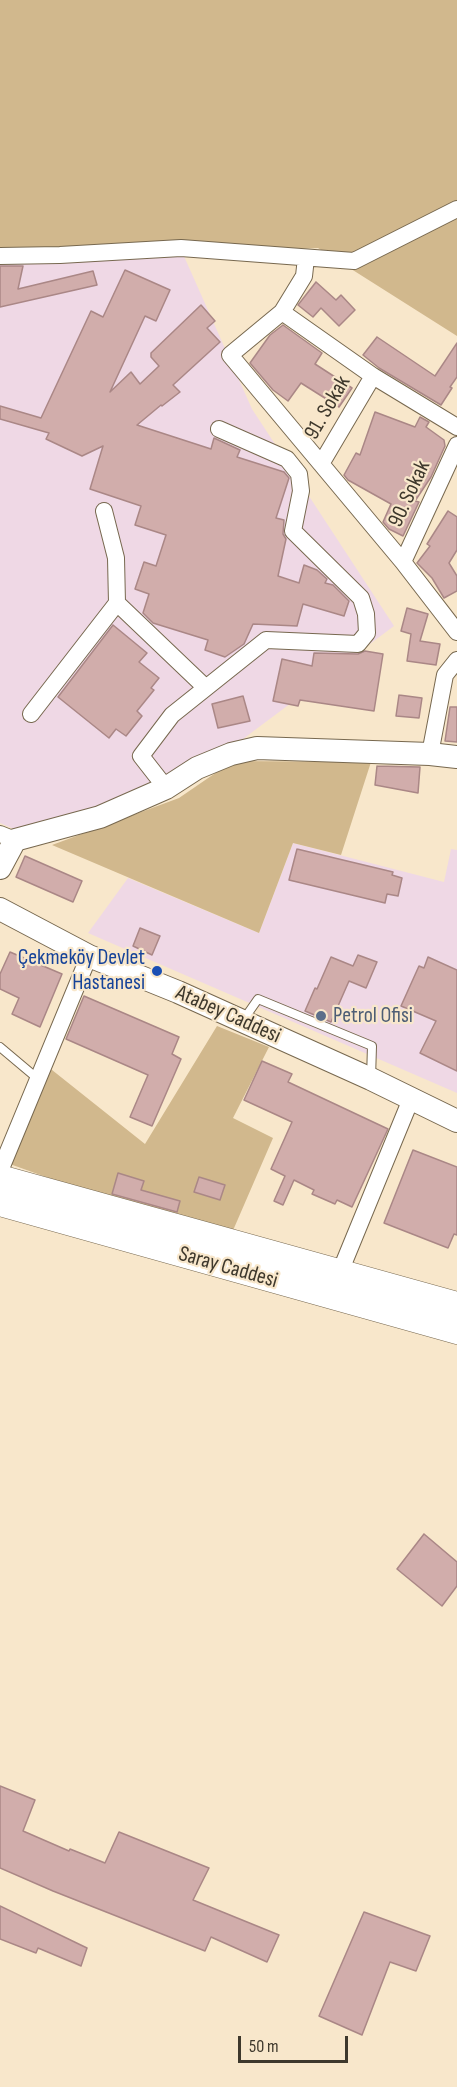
<!DOCTYPE html>
<html>
<head>
<meta charset="utf-8">
<style>
  body { margin:0 }
  #map { position:relative; width:457px; height:2087px; overflow:hidden; background:#f8e7cb; font-family:"Sofia Sans Condensed",sans-serif }
  canvas { display:block }
  .scale { position:absolute; left:238px; top:2036px; width:110px; height:27px; box-sizing:border-box; border:3px solid #3e382c; border-top:0; padding-left:8px; font-size:18px; line-height:21px; white-space:nowrap; color:#3e382c; -webkit-text-stroke:4px #f8e7cb; paint-order:stroke }
</style>
</head>
<body>
<div id="map">
<canvas width="457" height="2087"></canvas>
<div class="scale">50 m</div>
</div>
<script>
const g = document.querySelector('canvas').getContext('2d');
g.lineJoin = 'round';
function fillPath(path, color) {
  g.fillStyle = color;
  g.fill(path, 'evenodd');
}
function shape(rows) {
  const path = new Path2D();
  for (const r of rows) {
    path.moveTo(r[0], r[1]);
    for (let i = 2; i < r.length; i += 2) path.lineTo(r[i], r[i + 1]);
  }
  return path;
}
function stroke(path, color, width, dash) {
  g.strokeStyle = color;
  g.lineWidth = width;
  g.lineCap = dash ? 'butt' : 'round';
  g.setLineDash(dash || []);
  g.stroke(path);
}
function write(font, color, halo, rows, align = 'center') {
  g.font = font + ' "Sofia Sans Condensed",sans-serif';
  g.lineWidth = 4.5;
  g.setLineDash([]);
  g.textBaseline = 'middle';
  g.strokeStyle = halo;
  g.fillStyle = color;
  for (const [text, x, y, turn = 0] of rows) {
    g.save();
    g.translate(x, y);
    g.rotate((+turn || 0) * Math.PI / 180);
    g.textAlign = isNaN(turn) ? turn : align;
    if (halo) g.strokeText(text, 0, 0);
    g.fillText(text, 0, 0);
    g.restore();
  }
}
const industrial = shape([
  [0,251,183,254,252,409,394,626,243,739,128,798,14,829,0,823],
  [293,843,444,882,451,849,457,850,457,1093,88,933,128,878,259,933]
]);
const green = shape([
  [0,0,457,0,457,336,318,248,183,254,0,251],
  [233,761,371,762,341,855,293,843,259,933,52,845,179,798],
  [217,1026,269,1047,233,1118,273,1138,228,1242,7,1163,42,1062,145,1144]
]);
const building = shape([
  [0,266,23,266,18,289,93,271,97,285,0,307,0,266],
  [125,270,170,290,156,321,145,316,110,392,131,372,140,384,159,366,151,357,151,353,201,305,215,321,207,328,220,342,173,385,180,392,162,406,161,405,137,425,211,449,214,438,240,450,237,457,284,472,289,478,276,518,284,520,283,534,286,539,278,576,299,583,304,565,317,570,327,579,325,583,333,585,349,601,344,616,303,604,297,626,253,624,244,644,225,657,205,650,208,640,153,623,143,613,149,594,135,589,144,562,156,566,166,535,135,525,141,506,90,489,103,446,82,456,46,439,49,433,0,419,0,406,41,418,91,311,103,317,125,270],
  [316,282,336,300,341,295,355,310,339,326,321,308,313,317,298,305,316,282],
  [283,325,322,353,315,364,352,388,339,407,301,383,288,401,273,390,250,363,270,335,283,325],
  [377,337,435,376,457,343,457,377,450,387,452,388,441,405,379,368,363,355,377,337],
  [375,412,415,427,420,417,429,422,426,427,444,440,445,446,431,477,415,501,419,502,403,536,389,529,383,522,391,504,348,480,344,475,356,453,360,455,375,412],
  [448,511,457,517,457,550,449,563,457,576,457,591,444,598,432,578,417,563,430,546,427,544,448,511],
  [407,608,428,614,420,641,440,644,436,665,407,661,411,634,401,631,407,608],
  [113,625,147,653,139,662,159,678,151,688,154,690,137,711,142,716,126,736,116,729,109,738,58,697,113,625],
  [365,651,383,654,374,711,300,700,298,706,273,701,282,659,312,666,314,653,358,654,365,651],
  [399,695,422,698,419,718,396,716,399,695],
  [243,696,250,721,218,728,212,704,243,696],
  [450,707,457,707,457,742,445,741,450,707],
  [377,766,420,767,418,793,375,785,377,766],
  [297,849,393,872,392,875,402,878,398,896,387,894,385,903,289,880,297,849],
  [25,856,82,881,73,902,16,877,25,856],
  [140,928,160,936,152,955,133,946,140,928],
  [10,952,62,974,40,1027,12,1014,19,998,0,989,0,974,10,952],
  [358,955,377,962,366,988,349,981,331,1022,305,1011,315,988,317,989,331,957,353,966,358,955],
  [428,957,457,970,457,1071,420,1053,436,1021,401,1006,419,966,424,968,428,957],
  [84,996,179,1037,172,1054,181,1059,152,1126,130,1117,148,1075,66,1039,84,996],
  [262,1061,292,1074,288,1082,388,1129,352,1207,337,1200,335,1204,312,1194,314,1190,294,1180,283,1205,274,1201,285,1176,271,1169,292,1122,244,1100,262,1061],
  [413,1150,457,1167,457,1235,454,1234,448,1248,384,1223,413,1150],
  [118,1173,144,1181,141,1190,180,1201,177,1212,112,1194,118,1173],
  [199,1177,225,1185,220,1200,194,1192,199,1177],
  [424,1534,457,1562,457,1586,442,1606,397,1569,424,1534],
  [0,1786,35,1800,23,1831,69,1851,70,1849,105,1863,119,1832,209,1868,193,1900,279,1935,267,1962,211,1937,205,1951,53,1891,0,1868,0,1786],
  [0,1906,87,1948,81,1966,38,1948,36,1953,0,1939,0,1906],
  [364,1912,430,1936,416,1971,390,1962,362,2035,319,2016,364,1912]
]);
const lane = shape([
  [244,1019,258,999,372,1046,371,1078],
  [0,1047,38,1079]
]);
const street = shape([
  [0,256,60,255,181,248,354,261,457,209],
  [306,258,304,276,282,312,230,355,403,562,457,632],
  [282,312,373,376,457,427],
  [321,464,373,376],
  [104,511,116,558,117,603,205,687],
  [403,562,457,445],
  [31,714,117,603],
  [430,754,445,675,457,660],
  [166,788,141,756,172,715,266,640,358,644,367,633,366,614,361,598,293,531,301,491,299,474,287,459,219,429],
  [0,834,15,840],
  [0,1171,89,956],
  [340,1272,411,1099]
]);
const secondary = shape([
  [0,868,15,840,100,817,166,788,197,768,231,754,257,748,430,754,457,757],
  [0,909,89,956,178,992,371,1079,457,1121]
]);
const primary = shape([
  [0,1178,457,1305],
  [0,1203,457,1331]
]);
const markers = [
  [157,971,6,"#1a4fb4"],
  [321,1016,6,"#5c6f8a"]
];
const streetNames = [
  ["91. Sokak",328,408,-60],
  ["90. Sokak",410,494,-65],
  ["Atabey Caddesi",228,1015,24],
  ["Saray Caddesi",228,1268,16]
];
const transitNames = [
  ["Çekmeköy Devlet",145,958],
  ["Hastanesi",145,983]
];
const serviceNames = [
  ["Petrol Ofisi",333,1016]
];
fillPath(industrial, '#efd8e5');
fillPath(green, '#d1b88d');
fillPath(building, '#d1adab');
stroke(building, '#aa8786', 1.5);
stroke(lane, '#77684f', 10);
stroke(street, '#77684f', 18);
stroke(secondary, '#77684f', 24);
stroke(primary, '#77684f', 27);
stroke(lane, '#fff', 8);
stroke(street, '#fff', 16);
stroke(secondary, '#fff', 22);
stroke(primary, '#fff', 26);
for (const [x, y, r, color] of markers) {
  const dot = new Path2D();
  dot.arc(x, y, r, 0, 2 * Math.PI);
  g.fillStyle = color;
  g.fill(dot);
  stroke(dot, '#f8e7cb', 2);
}
write('22px', '#3e382c', '#f8e7cb', streetNames);
write('22px', '#164399', '#f8e7cb', transitNames, 'right');
write('22px', '#4e5e75', '#f8e7cb', serviceNames, 'left');
</script>
</body>
</html>
